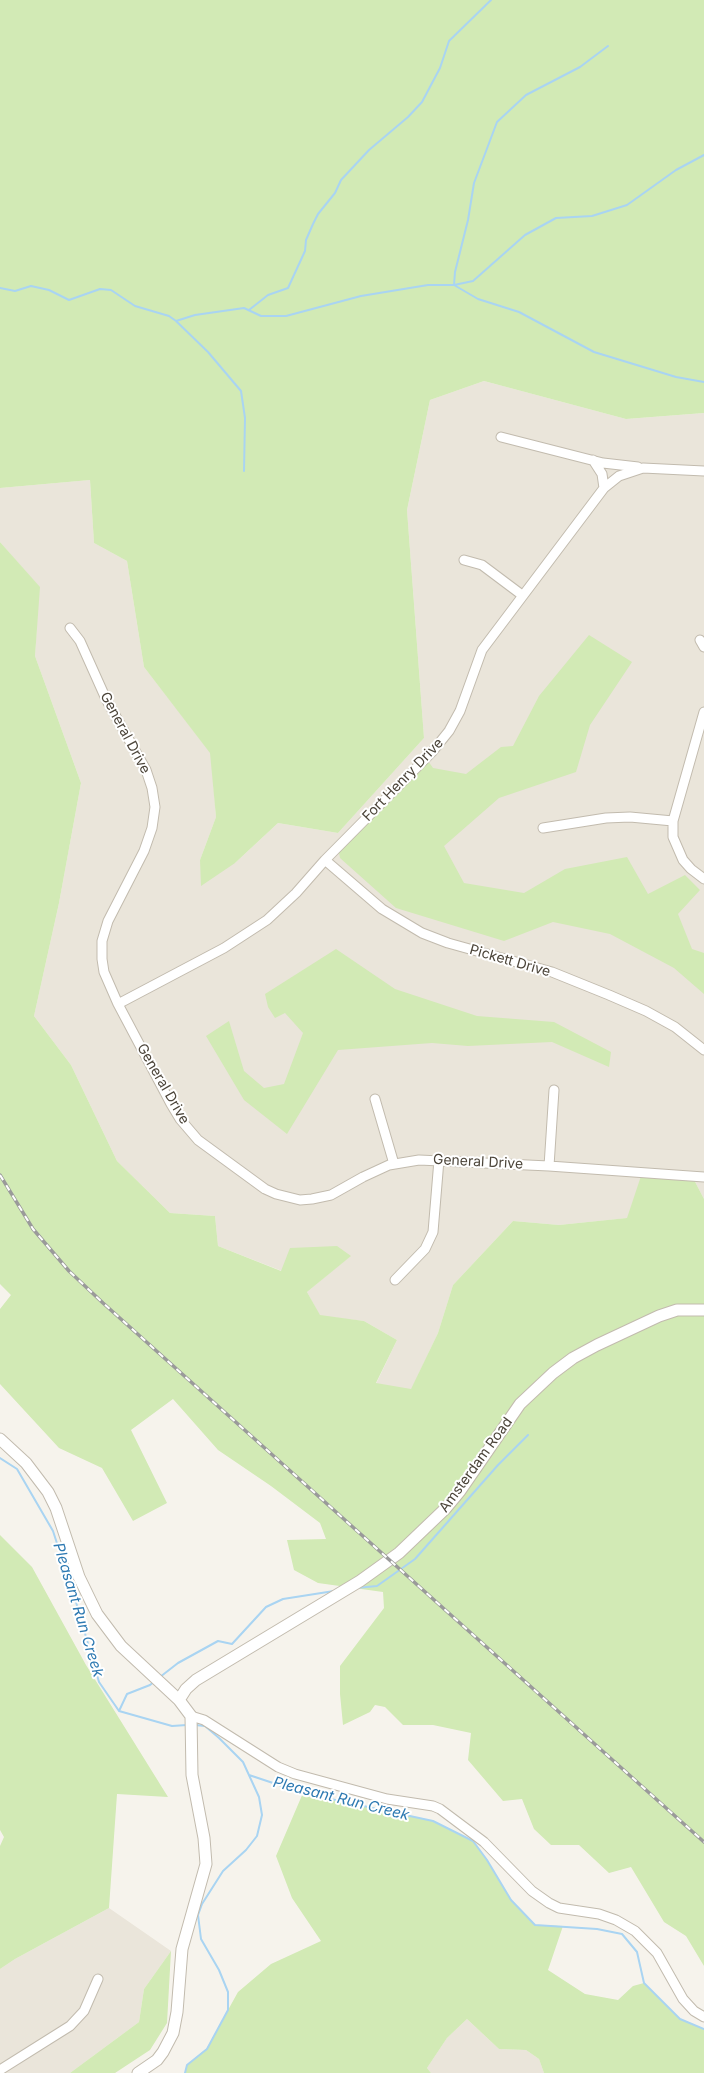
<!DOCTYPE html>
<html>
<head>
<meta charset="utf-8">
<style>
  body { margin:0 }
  canvas { display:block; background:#f6f3ec }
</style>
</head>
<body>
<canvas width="704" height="2073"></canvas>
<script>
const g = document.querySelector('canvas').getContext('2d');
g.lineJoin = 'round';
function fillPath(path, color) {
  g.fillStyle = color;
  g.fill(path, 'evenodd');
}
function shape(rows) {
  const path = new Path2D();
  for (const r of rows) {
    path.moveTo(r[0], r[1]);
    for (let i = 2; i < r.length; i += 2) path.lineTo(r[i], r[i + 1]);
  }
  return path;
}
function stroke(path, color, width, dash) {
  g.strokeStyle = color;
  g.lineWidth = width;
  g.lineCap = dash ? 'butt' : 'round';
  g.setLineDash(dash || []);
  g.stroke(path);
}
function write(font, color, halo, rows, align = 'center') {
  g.font = font + ' Inter,sans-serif';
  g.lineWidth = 4;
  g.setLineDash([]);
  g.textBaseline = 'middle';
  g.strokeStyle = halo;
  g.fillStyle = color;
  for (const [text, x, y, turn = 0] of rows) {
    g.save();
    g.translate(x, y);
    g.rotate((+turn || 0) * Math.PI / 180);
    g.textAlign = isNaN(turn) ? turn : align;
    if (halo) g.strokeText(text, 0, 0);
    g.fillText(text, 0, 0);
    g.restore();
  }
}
const residential = shape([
  [484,381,626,419,704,413,704,1199,692,1176,628,1218,559,1225,513,1221,453,1285,438,1333,411,1390,376,1384,397,1340,364,1321,320,1316,307,1292,350,1256,282,1271,218,1246,215,1216,170,1213,117,1161,71,1065,34,1016,59,903,81,783,35,656,39,587,0,542,0,488,90,480,94,543,127,561,144,667,211,753,216,817,200,860,235,863,278,823,338,833,424,738,407,510,430,400],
  [109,1908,171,1951,144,1989,139,2022,70,2073,0,2073,0,1969,15,1959],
  [467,2019,499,2049,526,2050,539,2059,544,2073,431,2073,427,2068,447,2038]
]);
const green = shape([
  [0,0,704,0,704,413,626,419,484,381,430,400,407,510,424,738,338,833,278,823,235,863,201,886,200,860,216,817,210,753,144,667,127,561,94,543,90,480,0,488],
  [0,542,40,587,35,656,81,783,59,903,34,1016,71,1065,117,1161,170,1213,215,1216,218,1246,281,1271,290,1248,337,1246,351,1256,307,1292,320,1315,364,1321,397,1340,376,1383,411,1389,438,1333,453,1285,513,1221,559,1225,627,1218,642,1173,692,1176,704,1199,704,1966,686,1936,664,1922,631,1867,609,1873,579,1845,551,1845,534,1829,522,1799,503,1801,468,1760,471,1733,433,1725,403,1725,385,1707,375,1705,370,1712,343,1725,340,1694,340,1666,384,1608,383,1592,318,1583,294,1570,287,1540,326,1539,320,1523,271,1486,218,1450,173,1399,131,1430,167,1503,133,1521,102,1468,59,1448,0,1384,0,1309,11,1295,0,1284],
  [589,635,632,662,590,725,576,772,499,798,444,846,464,883,524,893,565,869,627,857,648,894,685,875,700,890,678,914,692,949,704,953,704,994,674,968,610,934,553,922,504,941,396,908,340,858,338,847,426,758,433,768,466,774,501,747,513,746,539,696],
  [336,949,395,989,477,1016,554,1022,611,1052,609,1067,552,1042,468,1046,432,1043,338,1050,287,1134,244,1100,206,1036,229,1021,244,1071,264,1088,284,1084,303,1033,285,1013,275,1018,268,1007,265,994],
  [0,1535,32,1567,86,1665,168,1797,117,1794,109,1908,15,1959,0,1969,0,1846,4,1837,0,1830],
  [303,1793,433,1821,473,1841,487,1860,511,1900,535,1925,563,1926,548,1970,585,1994,618,2000,633,1986,644,1983,680,2019,704,2029,704,2073,544,2073,539,2059,526,2050,499,2049,467,2019,447,2038,427,2068,431,2073,185,2073,187,2065,207,2048,238,1992,271,1964,321,1941,292,1898,276,1856],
  [171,1951,167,2023,150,2050,115,2073,70,2073,139,2022,144,1989]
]);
const stream = shape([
  [608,46,580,67,526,95,497,122,474,183,468,220,455,272,454,285,478,299,519,312,594,352,676,377,704,382],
  [0,288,15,291,31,286,49,290,69,300,100,289,111,290,135,306,169,316,176,321,208,352,241,391,245,418,244,471],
  [249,310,268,295,288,288,305,251,306,240,313,224,318,214,335,193,341,180,369,150,408,117,422,102,440,68,449,41,491,0],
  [176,321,195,315,244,308,261,316,286,316,361,296,428,285,454,285,473,281,525,235,556,218,592,216,627,205,676,170,704,155],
  [0,1458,17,1469,53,1531,76,1602,99,1682,119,1711,172,1726,187,1725],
  [356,1588,377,1586,415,1559,498,1465,528,1435],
  [160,1677,178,1663,218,1641,232,1644,266,1607,283,1599,334,1591],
  [119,1711,127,1694,150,1685,155,1681],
  [249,1775,303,1793,433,1821,473,1841,487,1860,511,1900,535,1925,597,1929,622,1934,637,1952,644,1983,680,2019,704,2029],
  [185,2073,187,2065,207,2049,228,2010,228,1992,219,1970,201,1939,198,1915,202,1904,223,1871,246,1850,257,1836,262,1815,259,1797,243,1762,219,1738,205,1726,195,1725]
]);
const minor = shape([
  [501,437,603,463,638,467],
  [593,460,602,474,604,488],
  [464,560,482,565,522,595],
  [70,628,80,641,106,699,146,770,152,788,155,807,152,828,144,851,108,921,102,941,102,959,104,972,118,1004,171,1104,180,1119,198,1140,265,1189,276,1194,300,1200,312,1199,331,1195,363,1177,389,1165,419,1160,549,1166,704,1177],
  [700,640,704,647],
  [704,712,673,821,673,837,683,860,691,869,704,879],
  [543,828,606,818,630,817,673,821],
  [325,860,382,909,422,933,448,943,552,972,609,995,646,1011,675,1027,704,1050],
  [118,1004,224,948,267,920,296,893,325,860,432,752,449,731,460,711,482,650,604,488,619,476,643,468,704,471],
  [375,1099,394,1164],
  [549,1166,554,1090],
  [395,1280,425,1249,433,1232,439,1160],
  [191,1716,204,1720,278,1767,295,1774,387,1799,433,1806,440,1809,484,1842,532,1891,549,1903,559,1908,599,1914,616,1920,635,1931,657,1953,683,1999,694,2011,704,2017],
  [0,2070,70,2026,84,2011,98,1979]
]);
const tertiary = shape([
  [0,1439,26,1463,48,1492,56,1508,79,1577,97,1614,121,1646,179,1700,191,1716,192,1775,204,1838,206,1864,182,1949,177,2012,173,2033,163,2052,157,2060,138,2073],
  [179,1700,186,1689,196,1680,360,1581,399,1553,445,1509,460,1491,520,1404,553,1373,573,1358,597,1345,659,1316,677,1310,704,1310]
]);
const rail = shape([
  [0,1175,33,1229,69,1271,103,1303,704,1842]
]);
const streetNames = [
  ["General Drive",125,733,62],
  ["Fort Henry Drive",403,780,-46],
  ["Pickett Drive",510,961,16],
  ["General Drive",163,1084,60],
  ["General Drive",478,1162,3],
  ["Amsterdam Road",476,1465,-54]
];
const waterNames = [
  ["Pleasant Run Creek",78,1610,73],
  ["Pleasant Run Creek",341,1799,14]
];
fillPath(residential, '#eae5da');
fillPath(green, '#d2eab5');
stroke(stream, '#a9d4f2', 2);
stroke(minor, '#c2bbae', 11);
stroke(tertiary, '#c2bbae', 13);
stroke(minor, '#fff', 9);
stroke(tertiary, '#fff', 11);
stroke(rail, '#9a9a9a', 3.5);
stroke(rail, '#fff', 2, [6]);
write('14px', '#4b4439', '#fff', streetNames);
write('italic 15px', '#2e7ab2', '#fff', waterNames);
</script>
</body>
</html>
